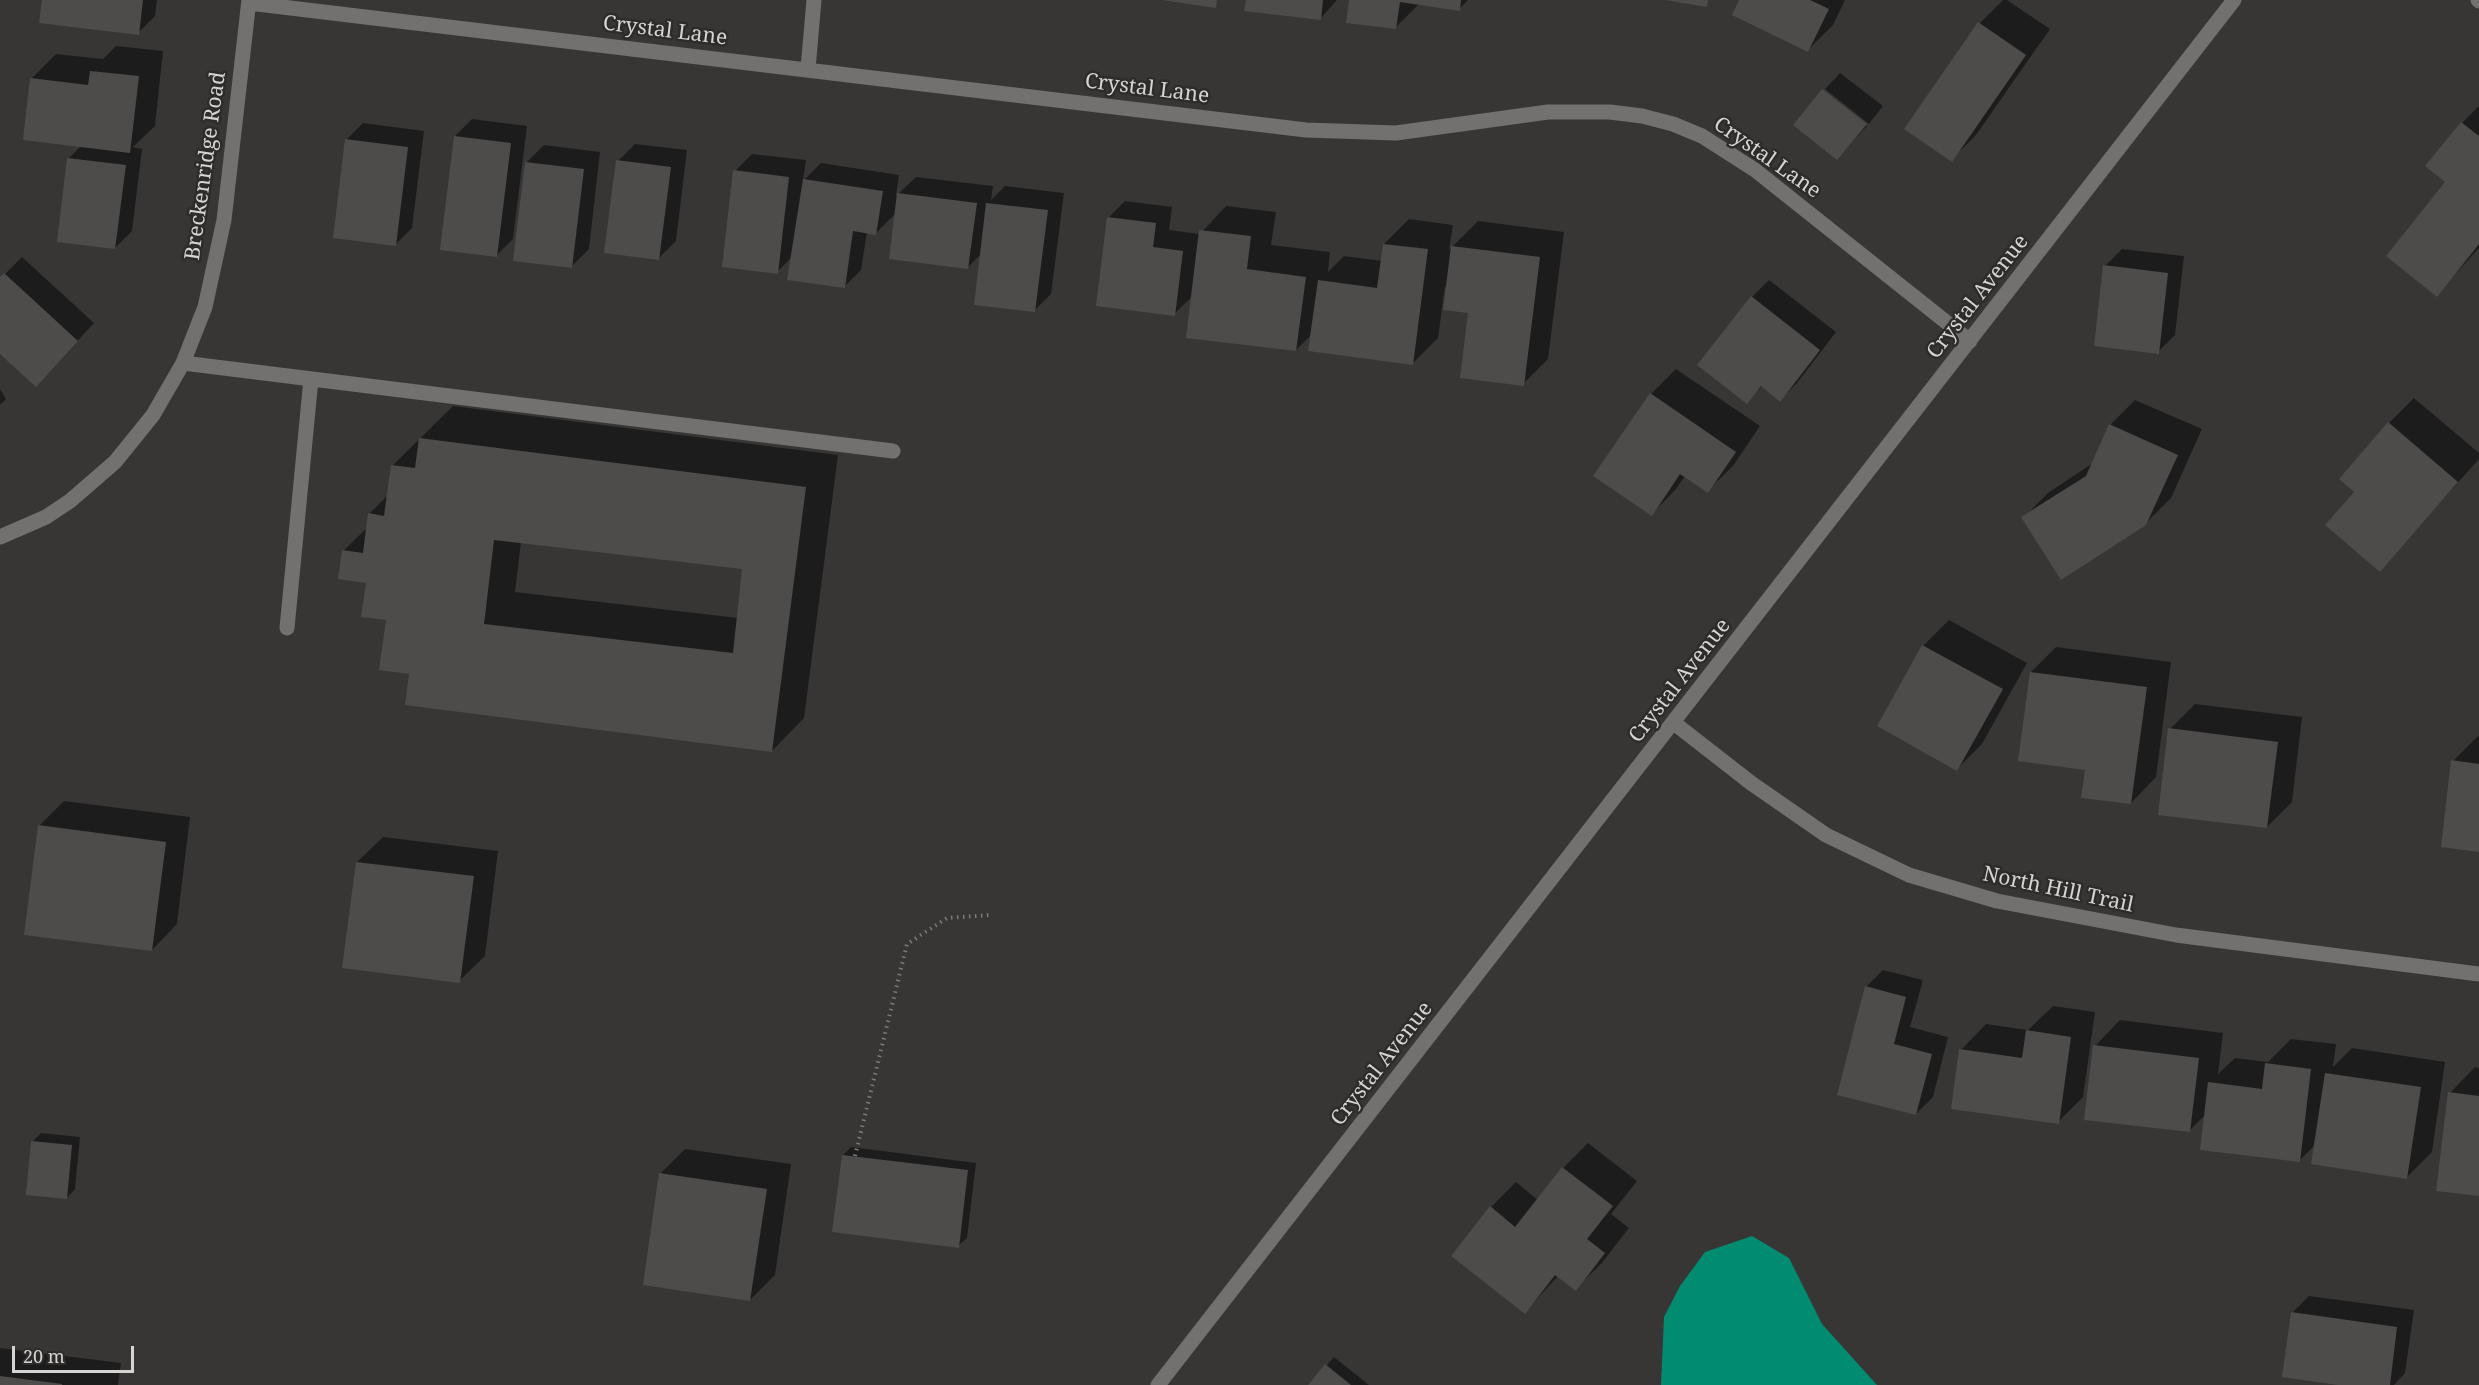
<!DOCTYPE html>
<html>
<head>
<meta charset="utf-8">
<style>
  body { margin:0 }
  #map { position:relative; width:2479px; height:1385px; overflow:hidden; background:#383635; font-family:"Noto Serif",serif }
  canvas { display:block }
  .scale { position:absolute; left:12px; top:1346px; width:122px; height:27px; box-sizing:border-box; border:3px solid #d5d4d3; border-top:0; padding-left:8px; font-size:18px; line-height:21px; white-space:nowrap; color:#d5d4d3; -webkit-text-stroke:4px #2e2c2b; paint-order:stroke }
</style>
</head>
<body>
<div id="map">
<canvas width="2479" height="1385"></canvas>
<div class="scale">20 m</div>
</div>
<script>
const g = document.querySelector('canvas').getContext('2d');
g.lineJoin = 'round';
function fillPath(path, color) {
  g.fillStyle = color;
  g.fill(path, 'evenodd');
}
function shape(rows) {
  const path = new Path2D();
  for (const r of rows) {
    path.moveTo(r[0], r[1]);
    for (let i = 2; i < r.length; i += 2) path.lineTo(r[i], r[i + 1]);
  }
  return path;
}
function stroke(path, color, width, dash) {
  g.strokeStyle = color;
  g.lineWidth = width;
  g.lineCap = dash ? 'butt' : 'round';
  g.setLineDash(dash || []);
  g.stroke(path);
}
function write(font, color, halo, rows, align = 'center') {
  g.font = font + ' "Noto Serif",serif';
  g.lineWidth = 5;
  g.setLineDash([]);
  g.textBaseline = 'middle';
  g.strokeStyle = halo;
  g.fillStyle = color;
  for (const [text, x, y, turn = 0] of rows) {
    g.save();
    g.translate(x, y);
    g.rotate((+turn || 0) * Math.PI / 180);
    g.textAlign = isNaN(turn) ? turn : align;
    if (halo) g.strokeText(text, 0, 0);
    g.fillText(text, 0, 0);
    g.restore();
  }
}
const water = shape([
  [1752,1236,1789,1258,1822,1324,1877,1385,1661,1385,1664,1317,1680,1286,1705,1252]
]);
const shadow = shape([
  [43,0,157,0,155,16,138,33],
  [1247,0,1337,0,1320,19],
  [1351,0,1468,0,1459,9,1420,3,1395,28],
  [1741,0,1845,0,1833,25,1808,50],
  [2003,0,2007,0,2050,29,1976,135,1951,160,1980,23],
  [116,46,163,51,155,126,133,147,142,149,132,231,115,248,68,159,81,146,31,79,56,54,103,59],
  [1840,73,1883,106,1869,124,1825,89],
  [1823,91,1867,126,1837,158],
  [2479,106,2479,248,2436,295,2447,182,2462,123],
  [472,119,527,126,513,239,496,256,455,136],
  [363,123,424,131,412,228,395,245,346,140],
  [635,144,687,150,676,241,659,258,618,161],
  [544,145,600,152,589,249,572,266,527,162],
  [752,154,806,160,803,181,821,163,899,175,896,196,916,177,993,186,991,200,1005,186,1064,193,1051,294,1034,311,982,253,968,267,896,213,876,233,867,232,861,270,844,287,792,257,777,272,735,171],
  [1125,201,1172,207,1169,230,1200,234,1226,206,1276,212,1271,245,1330,252,1328,272,1344,256,1382,261,1384,244,1409,219,1453,225,1449,250,1478,221,1564,232,1548,359,1523,384,1469,312,1445,286,1438,338,1413,363,1312,334,1296,350,1193,296,1174,314,1108,218],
  [2122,249,2184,256,2175,335,2158,352,2105,266],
  [22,257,94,323,53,368,0,352,0,279],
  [1769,280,1836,332,1797,383,1780,400,1762,386,1746,402,1752,297],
  [1676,369,1760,426,1733,466,1707,491,1685,476,1676,489,1651,515,1651,394],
  [0,389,6,399,0,405],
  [2414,398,2479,453,2479,459,2380,570,2356,492,2389,423],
  [2135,400,2202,429,2171,498,2145,524,2023,518,2048,493,2093,463,2110,425],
  [453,406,838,455,804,718,772,751,411,673,368,581,343,551,368,527,369,514,388,495,392,466],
  [521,542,744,567,738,618,515,592],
  [1949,620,2027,663,1982,744,1957,769,1879,726,1923,646],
  [2056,647,2171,662,2156,777,2131,803,2086,769,2031,672],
  [2195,704,2302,717,2292,802,2267,827,2170,729],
  [2478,736,2479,736,2479,850,2453,761],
  [64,801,190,817,177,924,152,950,39,826],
  [383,837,498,851,485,956,459,981,357,862],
  [1883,970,1923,980,1910,1027,1948,1037,1933,1097,1916,1114,1866,987],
  [2053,1006,2095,1012,2083,1097,2058,1122,1961,1050,1986,1024,2028,1030],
  [2120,1020,2223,1033,2218,1074,2235,1058,2268,1062,2291,1039,2336,1044,2333,1067,2352,1048,2445,1062,2432,1152,2407,1177,2316,1144,2299,1161,2206,1114,2189,1131,2095,1046],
  [2475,1067,2479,1068,2479,1195,2450,1093],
  [41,1133,80,1137,75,1189,67,1198,33,1141],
  [1588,1143,1637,1181,1611,1214,1629,1228,1601,1264,1575,1289,1558,1276,1525,1312,1491,1207,1516,1182,1538,1200,1563,1168],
  [851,1147,976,1163,967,1238,958,1246,843,1155],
  [685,1149,791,1164,775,1275,750,1300,660,1174],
  [2309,1296,2414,1310,2405,1373,2394,1385,2349,1385,2292,1313],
  [0,1348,121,1363,118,1385,0,1385],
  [1334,1357,1369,1385,1310,1385]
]);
const building = shape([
  [42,0,143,0,139,35,39,23],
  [1162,0,1217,0,1216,8],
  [1246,0,1323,0,1321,20,1244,11],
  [1349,0,1461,0,1460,11,1400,2,1396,29,1346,23],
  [1665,0,1708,0,1707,7],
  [1739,0,1810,0,1829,9,1808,52,1732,15],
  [1978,22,2026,55,1952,162,1904,129],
  [90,71,139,76,130,153,23,140,30,78,88,85],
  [1822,89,1867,124,1837,160,1793,125],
  [2461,122,2479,136,2479,244,2437,297,2386,256,2445,182,2425,166],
  [454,136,511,143,497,257,440,250],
  [345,139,408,147,396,246,333,238],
  [67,158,126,165,115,249,57,242],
  [616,160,671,167,659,260,604,253],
  [525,162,584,169,572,268,513,261],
  [733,170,789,177,778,274,722,267],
  [803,179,883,191,876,235,853,231,845,288,787,280],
  [897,193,977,203,968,269,889,259],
  [986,203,1048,210,1035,312,974,305],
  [1107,217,1156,223,1153,247,1183,251,1175,316,1096,306],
  [1199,230,1251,236,1247,269,1306,277,1296,351,1186,338],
  [1383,244,1428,249,1413,365,1308,351,1318,280,1377,288],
  [1451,246,1540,257,1524,386,1460,378,1468,313,1443,310],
  [2103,265,2168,273,2159,354,2094,346],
  [4,273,78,341,36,387,0,354,0,277],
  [1751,296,1820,350,1780,402,1761,386,1747,404,1697,365],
  [1650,393,1736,452,1708,493,1680,474,1652,516,1593,476],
  [2388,422,2458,482,2380,572,2325,525,2354,492,2339,479],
  [2109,424,2178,455,2146,525,2061,580,2021,517,2086,476],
  [419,438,806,487,772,752,405,705,409,674,379,670,386,620,361,617,366,583,338,579,342,550,363,553,368,513,384,516,391,465,415,468],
  [494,540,742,569,733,653,484,624],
  [1922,645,2003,689,1957,771,1877,726],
  [2030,672,2147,687,2131,804,2081,798,2085,770,2018,761],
  [2168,728,2278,742,2267,828,2158,815],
  [2451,760,2479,764,2479,852,2441,847],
  [38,825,166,842,152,951,24,935],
  [356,862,474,876,460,983,342,968],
  [1865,986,1906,997,1894,1044,1932,1054,1916,1115,1837,1095],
  [2026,1030,2071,1037,2059,1124,1951,1109,1959,1049,2022,1058],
  [2093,1045,2199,1058,2190,1132,2084,1120],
  [2265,1063,2311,1069,2300,1162,2200,1150,2208,1082,2262,1089],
  [2325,1073,2421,1087,2407,1179,2311,1164],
  [2448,1092,2479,1096,2479,1196,2436,1191],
  [31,1141,72,1145,67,1199,26,1195],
  [842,1155,968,1170,959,1248,832,1232],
  [1562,1167,1613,1206,1587,1239,1605,1253,1576,1291,1555,1275,1525,1314,1451,1256,1490,1206,1515,1227],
  [659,1173,767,1189,750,1301,643,1285],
  [2291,1312,2397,1327,2390,1385,2338,1385,2282,1377],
  [1325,1364,1351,1385,1308,1385],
  [0,1376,62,1384,62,1385,0,1385]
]);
const path = shape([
  [855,1156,907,944,947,918,990,915]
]);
const minor = shape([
  [2478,0,2479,1],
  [249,3,1306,130,1396,133,1548,112,1610,112,1642,116,1673,124,1702,136,1755,170,1970,341],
  [808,69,814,0],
  [183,363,893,451],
  [0,537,46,517,70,501,115,462,153,415,183,363,205,307,224,220,249,0],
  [287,628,311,379],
  [1674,723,1751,783,1826,835,1909,875,1997,901,2176,935,2479,974],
  [1158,1385,2234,0]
]);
const streetNames = [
  ["Crystal Lane",665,31,7],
  ["Crystal Lane",1147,89,7],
  ["Crystal Lane",1767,158,35],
  ["Breckenridge Road",206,166,-82],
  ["Crystal Avenue",1978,297,-52],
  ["Crystal Avenue",1680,681,-52],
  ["North Hill Trail",2058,890,12],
  ["Crystal Avenue",1382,1064,-52]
];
fillPath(water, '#018b71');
fillPath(shadow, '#0007');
fillPath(building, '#4e4c4a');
stroke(path, '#7b7a79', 4, [1.5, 4.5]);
stroke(minor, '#727170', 15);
write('21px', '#d5d4d3', '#2e2c2b', streetNames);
</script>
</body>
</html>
